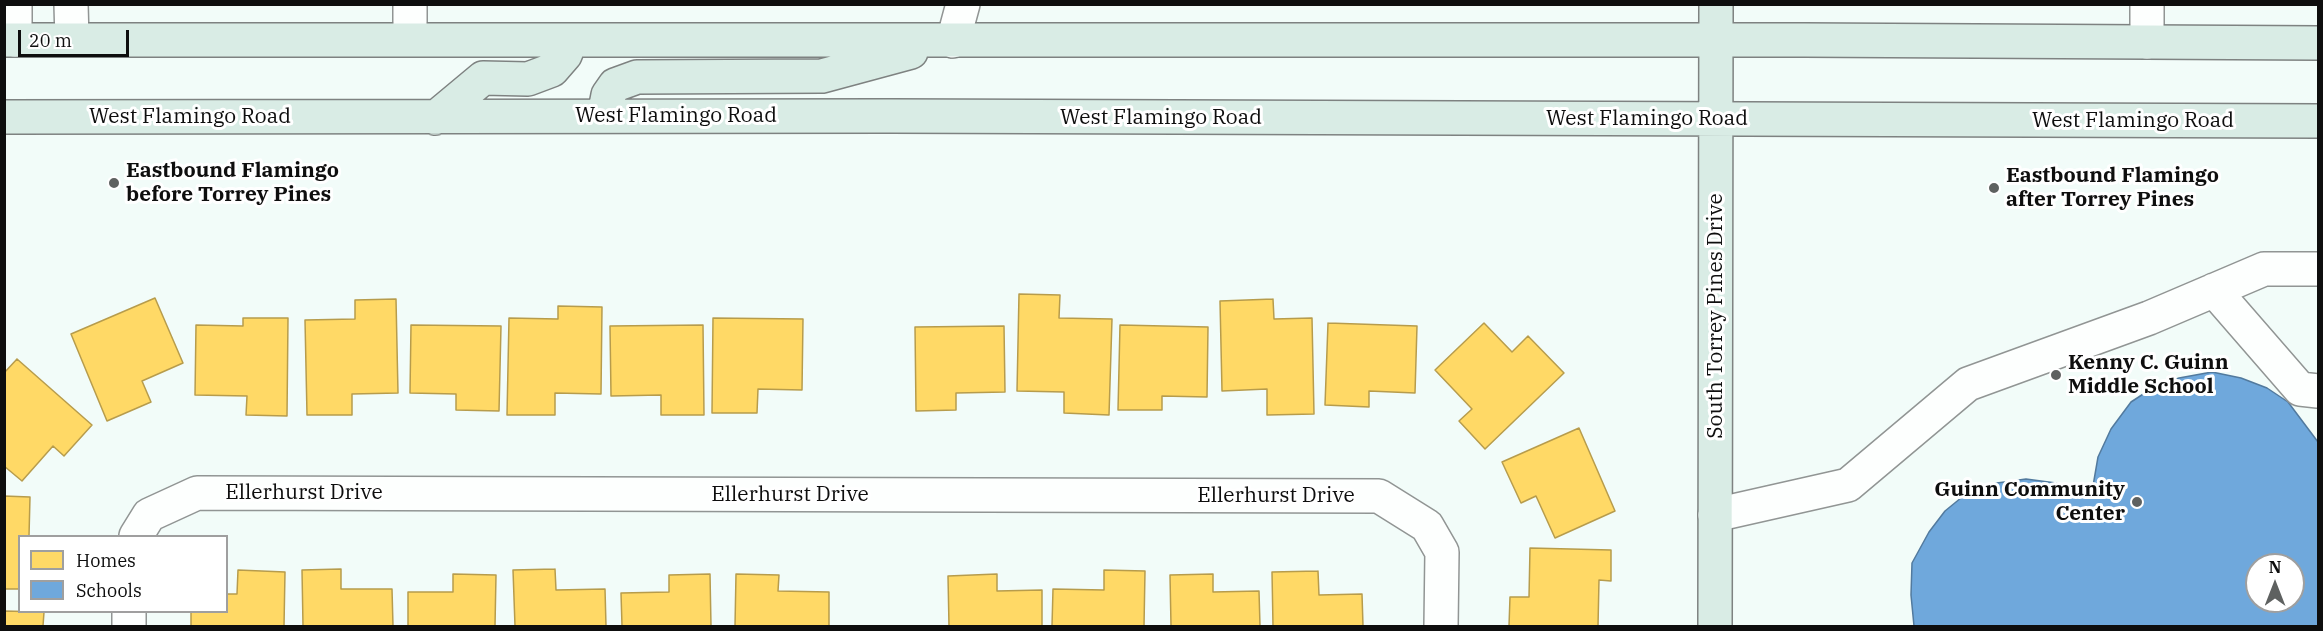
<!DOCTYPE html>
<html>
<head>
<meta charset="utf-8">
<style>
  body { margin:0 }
  #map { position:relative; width:2323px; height:631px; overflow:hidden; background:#f2fcf9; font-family:"IBM Plex Serif",serif }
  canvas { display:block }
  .frame { position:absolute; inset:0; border:6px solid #0e0e0e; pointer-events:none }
  .legend { position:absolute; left:18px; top:535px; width:210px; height:78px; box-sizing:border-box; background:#fff; border:2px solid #9f9f9f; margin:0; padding:8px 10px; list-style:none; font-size:18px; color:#0e0e0e }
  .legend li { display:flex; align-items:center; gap:12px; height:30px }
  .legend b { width:30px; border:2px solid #9f9f9f }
  .north { position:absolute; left:2245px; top:553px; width:60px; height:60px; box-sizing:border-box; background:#fff; border:2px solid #9f9f9f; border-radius:50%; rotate:0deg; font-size:16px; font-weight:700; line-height:24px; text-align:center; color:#0e0e0e }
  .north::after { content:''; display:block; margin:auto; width:21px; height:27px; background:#5e6160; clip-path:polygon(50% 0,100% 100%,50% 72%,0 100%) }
  .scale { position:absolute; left:18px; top:30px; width:111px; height:27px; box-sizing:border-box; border:3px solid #0e0e0e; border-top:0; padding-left:8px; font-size:18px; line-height:21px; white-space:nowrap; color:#0e0e0e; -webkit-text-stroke:4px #fff; paint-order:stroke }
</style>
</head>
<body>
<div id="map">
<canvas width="2323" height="631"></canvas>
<div class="frame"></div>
<ul class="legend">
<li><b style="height:16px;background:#ffd966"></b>Homes</li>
<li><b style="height:16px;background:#6fa8dc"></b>Schools</li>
</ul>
<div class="north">N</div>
<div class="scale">20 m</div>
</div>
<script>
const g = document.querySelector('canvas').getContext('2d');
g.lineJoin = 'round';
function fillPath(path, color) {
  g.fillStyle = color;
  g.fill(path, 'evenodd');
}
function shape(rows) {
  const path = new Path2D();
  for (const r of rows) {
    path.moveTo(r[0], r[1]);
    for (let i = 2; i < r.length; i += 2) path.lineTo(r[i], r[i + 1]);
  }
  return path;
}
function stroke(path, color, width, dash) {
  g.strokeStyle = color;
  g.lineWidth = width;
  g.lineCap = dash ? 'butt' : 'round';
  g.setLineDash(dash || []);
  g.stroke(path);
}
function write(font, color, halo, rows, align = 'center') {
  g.font = font + ' "IBM Plex Serif",serif';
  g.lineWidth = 6;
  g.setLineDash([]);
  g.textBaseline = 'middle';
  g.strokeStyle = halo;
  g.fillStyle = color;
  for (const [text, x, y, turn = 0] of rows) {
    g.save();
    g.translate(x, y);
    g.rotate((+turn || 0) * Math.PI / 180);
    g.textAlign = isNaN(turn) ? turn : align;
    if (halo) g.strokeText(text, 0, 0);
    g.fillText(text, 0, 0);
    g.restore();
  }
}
const homes = shape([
  [1019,294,1060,295,1059,318,1112,319,1109,415,1064,413,1064,392,1017,391,1019,294],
  [155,298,183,363,142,381,151,402,107,421,71,334,155,298],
  [396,299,398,393,352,394,352,415,307,415,305,320,355,319,355,300,396,299],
  [1273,299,1274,319,1312,318,1314,414,1267,415,1267,389,1222,391,1220,301,1273,299],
  [558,306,602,307,601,394,555,393,555,415,507,415,509,318,558,319,558,306],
  [243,318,288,318,287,416,246,415,247,396,195,395,196,325,243,326,243,318],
  [713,318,803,319,802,390,758,389,757,413,712,413,713,318],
  [1328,323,1417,326,1415,393,1369,391,1369,407,1325,405,1328,323],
  [1484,323,1512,352,1528,336,1564,373,1485,449,1459,421,1472,409,1435,370,1484,323],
  [411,325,501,326,499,411,456,410,456,394,410,393,411,325],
  [703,325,704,415,661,415,661,395,611,396,610,326,703,325],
  [1120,325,1208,327,1207,397,1162,396,1162,410,1118,410,1120,325],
  [1004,326,1005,392,956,393,956,410,916,411,915,327,1004,326],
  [17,359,92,425,64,456,53,446,22,481,4,466,4,373,17,359],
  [1579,428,1615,511,1555,538,1536,496,1521,503,1502,462,1579,428],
  [4,496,30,497,29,536,20,536,20,589,4,589,4,496],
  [1530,548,1611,550,1611,581,1599,580,1598,626,1509,626,1510,597,1529,597,1530,548],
  [341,569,341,589,392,589,393,626,303,626,302,570,341,569],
  [555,569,556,590,605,589,606,626,515,626,513,570,555,569],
  [238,570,285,572,284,626,191,626,191,612,226,612,226,594,237,594,238,570],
  [1104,570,1145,571,1144,626,1052,626,1053,589,1104,590,1104,570],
  [1318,571,1319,595,1362,594,1363,626,1273,626,1272,572,1318,571],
  [453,574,496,575,495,626,408,626,408,592,453,592,453,574],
  [710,574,711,626,622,626,621,593,669,592,669,575,710,574],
  [736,574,779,575,778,591,829,592,829,626,735,626,736,574],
  [997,574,997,591,1042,590,1042,626,949,626,948,576,997,574],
  [1213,574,1213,592,1259,591,1260,626,1171,626,1170,575,1213,574],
  [4,611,44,612,43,626,4,626,4,611]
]);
const schools = shape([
  [2212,372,2241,378,2267,388,2288,402,2318,442,2318,626,1914,626,1911,595,1912,563,1929,532,1945,511,1967,493,1997,483,2026,479,2056,483,2081,491,2093,486,2098,457,2111,429,2131,402,2151,389,2179,378,2212,372],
  [2257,565,2293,565,2293,601,2257,601,2257,565]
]);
const minor = shape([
  [15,4,15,40],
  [71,4,72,40],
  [410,4,410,39],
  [2147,4,2147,42],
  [953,41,963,4],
  [2214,290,2300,389,2318,391],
  [1715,515,1848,485,1968,384,2149,318,2264,269,2318,269],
  [136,536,149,515,197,493,1379,496,1427,526,1442,552,1441,626],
  [129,612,129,626]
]);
const major = shape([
  [4,40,1804,40,2318,43],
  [604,116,608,95,615,85,637,77,822,76,911,52],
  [4,117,890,116,2318,121],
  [435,118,483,78,528,79,552,70,565,55,571,40],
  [1715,626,1716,4]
]);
const markers = [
  [114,183,6,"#5e6160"],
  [1994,188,6,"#5e6160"],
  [2056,375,6,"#5e6160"],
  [2137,502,6,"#5e6160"]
];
const streetNames = [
  ["West Flamingo Road",676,116],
  ["West Flamingo Road",190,117],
  ["West Flamingo Road",1161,118],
  ["West Flamingo Road",1647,119],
  ["West Flamingo Road",2133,121],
  ["South Torrey Pines Drive",1716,316,-90],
  ["Ellerhurst Drive",304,493],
  ["Ellerhurst Drive",790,495],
  ["Ellerhurst Drive",1276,496]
];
const poiNames = [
  ["Eastbound Flamingo",126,171],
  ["before Torrey Pines",126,195],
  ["Eastbound Flamingo",2006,176],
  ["after Torrey Pines",2006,200],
  ["Kenny C. Guinn",2068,363],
  ["Middle School",2068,387],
  ["Guinn Community",2125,490,"right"],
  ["Center",2125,514,"right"]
];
fillPath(homes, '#ffd966');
stroke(homes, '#b79c4c', 1.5);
fillPath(schools, '#6fa8dc');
stroke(schools, '#527a9e', 1.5);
stroke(minor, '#919594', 36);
stroke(major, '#7e8281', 36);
stroke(minor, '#fdfffe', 33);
stroke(major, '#d9ece5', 33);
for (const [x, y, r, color] of markers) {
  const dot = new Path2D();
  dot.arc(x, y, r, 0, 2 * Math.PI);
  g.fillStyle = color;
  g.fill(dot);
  stroke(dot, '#fff', 2);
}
write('21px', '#0e0e0e', '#fff', streetNames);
write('bold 21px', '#0e0e0e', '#fff', poiNames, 'left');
</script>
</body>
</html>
